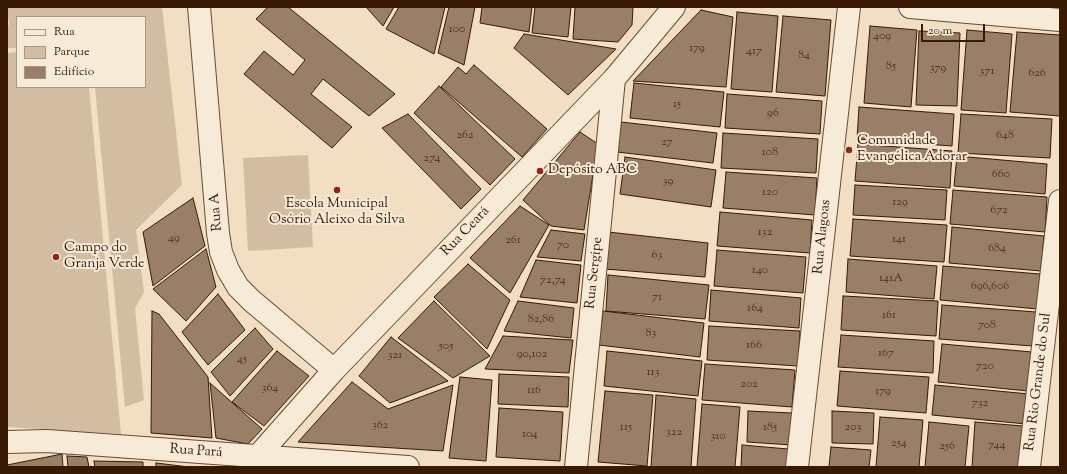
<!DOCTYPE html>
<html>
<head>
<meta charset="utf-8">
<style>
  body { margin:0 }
  #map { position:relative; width:1067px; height:474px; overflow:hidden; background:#f2dec2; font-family:"Sorts Mill Goudy",serif }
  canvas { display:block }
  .frame { position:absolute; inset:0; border:8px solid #381904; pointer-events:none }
  .legend { position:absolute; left:16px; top:16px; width:130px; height:72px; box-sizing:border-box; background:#f7ead7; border:1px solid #ab9683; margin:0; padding:5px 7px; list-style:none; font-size:12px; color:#381904 }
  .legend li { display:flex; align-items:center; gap:8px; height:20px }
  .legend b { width:20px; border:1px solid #ab9683 }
  .scale { position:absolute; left:921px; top:24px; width:64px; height:18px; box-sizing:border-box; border:2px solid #381904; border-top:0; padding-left:5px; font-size:12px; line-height:14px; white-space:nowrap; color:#381904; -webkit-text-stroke:3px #f7ead7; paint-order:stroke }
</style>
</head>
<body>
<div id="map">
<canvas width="1067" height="474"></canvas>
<div class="frame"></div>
<ul class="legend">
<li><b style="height:5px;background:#f7ead7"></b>Rua</li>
<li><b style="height:11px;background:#d2bda2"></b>Parque</li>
<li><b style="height:11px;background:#997f67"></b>Edifício</li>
</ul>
<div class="scale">20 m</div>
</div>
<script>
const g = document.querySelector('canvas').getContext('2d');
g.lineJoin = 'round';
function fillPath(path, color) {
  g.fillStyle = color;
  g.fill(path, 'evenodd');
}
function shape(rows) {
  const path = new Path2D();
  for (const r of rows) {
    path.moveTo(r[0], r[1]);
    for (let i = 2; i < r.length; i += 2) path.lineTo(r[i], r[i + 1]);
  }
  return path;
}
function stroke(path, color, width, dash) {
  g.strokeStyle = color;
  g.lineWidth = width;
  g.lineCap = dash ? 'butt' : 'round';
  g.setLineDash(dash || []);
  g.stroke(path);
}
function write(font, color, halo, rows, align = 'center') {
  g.font = font + ' "Sorts Mill Goudy",serif';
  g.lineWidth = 4;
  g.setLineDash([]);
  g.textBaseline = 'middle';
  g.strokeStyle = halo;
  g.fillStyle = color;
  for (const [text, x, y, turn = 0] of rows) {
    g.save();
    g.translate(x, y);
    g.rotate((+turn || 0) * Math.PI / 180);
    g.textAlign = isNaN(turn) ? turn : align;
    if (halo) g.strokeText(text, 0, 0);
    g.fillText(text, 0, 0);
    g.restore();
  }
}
const green = shape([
  [7,7,162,7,182,185,136,230,144,292,135,308,144,400,125,407,95,87,145,87,145,17,17,17,17,48,7,48,7,25,9,25],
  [17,52,17,87,89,87,121,434,7,427,7,53],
  [308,155,313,247,248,251,243,158]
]);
const building = shape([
  [268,7,288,7,395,94,369,116,323,79,311,94,352,127,332,148,244,74,264,51,293,75,305,60,256,19,268,7],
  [366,7,394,7,383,26,366,7],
  [399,7,445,7,434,54,386,29,399,7],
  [449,7,475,7,464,65,438,53,449,7],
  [482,7,532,7,529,32,480,23,482,7],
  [535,7,571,7,568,37,532,33,535,7],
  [575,7,633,7,632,25,618,42,573,39,575,7],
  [701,10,733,17,726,87,633,81,701,10],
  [737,12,778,16,772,92,731,89,737,12],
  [783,16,831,20,825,96,776,92,783,16],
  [870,26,917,30,911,107,864,103,870,26],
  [967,30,1012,34,1006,113,961,110,967,30],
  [919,31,960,33,957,106,916,105,919,31],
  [1017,32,1060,35,1060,116,1010,112,1017,32],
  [524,34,616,49,568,95,514,48,524,34],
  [474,65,547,129,522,157,441,87,458,67,466,74,474,65],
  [634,83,724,92,720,127,630,118,634,83],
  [439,86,515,159,490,185,414,113,439,86],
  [727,94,822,101,820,134,725,128,727,94],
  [859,107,954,114,952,146,857,139,859,107],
  [408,114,481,189,461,209,382,128,408,114],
  [961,114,1052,119,1050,158,958,153,961,114],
  [621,122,717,133,713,163,617,152,621,122],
  [580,132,598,144,584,230,551,226,523,200,580,132],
  [723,133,818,139,816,173,721,168,723,133],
  [858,144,952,151,950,188,855,181,858,144],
  [957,156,1047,164,1045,194,954,186,957,156],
  [625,157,716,170,711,207,620,194,625,157],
  [726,172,817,178,815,215,723,208,726,172],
  [855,185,947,190,945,220,853,215,855,185],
  [953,190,1047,197,1045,232,950,224,953,190],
  [193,198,205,246,153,286,143,232,193,198],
  [520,206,549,225,510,293,470,258,520,206],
  [720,212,812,220,810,253,717,246,720,212],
  [853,219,947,225,944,262,850,256,853,219],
  [952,227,1044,236,1041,271,949,263,952,227],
  [551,230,585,234,581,261,537,257,551,230],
  [608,232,708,243,705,277,605,269,608,232],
  [206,249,216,287,186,321,153,289,206,249],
  [717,250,806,257,803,293,714,286,717,250],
  [848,259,937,266,934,299,846,292,848,259],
  [536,260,581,265,577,303,520,297,536,260],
  [468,264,510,300,487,349,434,297,468,264],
  [943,266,1040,274,1038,309,940,300,943,266],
  [608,275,709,285,705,319,606,311,608,275],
  [711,290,801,298,799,328,709,321,711,290],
  [218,294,245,330,208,365,182,332,218,294],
  [843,296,938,301,936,336,841,330,843,296],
  [434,301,490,356,453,378,398,338,434,301],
  [518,301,574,308,571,338,504,331,518,301],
  [942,305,1036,312,1033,346,939,339,942,305],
  [152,311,159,314,208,377,212,438,151,433,152,311],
  [603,311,704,323,700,357,599,345,603,311],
  [709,326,800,331,798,366,707,360,709,326],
  [255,328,273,349,230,396,211,372,255,328],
  [841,335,934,341,933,373,838,367,841,335],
  [503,336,573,340,569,373,485,369,503,336],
  [391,337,448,381,390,403,359,376,391,337],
  [942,344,1032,352,1028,391,938,382,942,344],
  [277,351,309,376,264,426,232,402,277,351],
  [607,351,702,361,698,396,604,386,607,351],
  [705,364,795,370,792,407,702,400,705,364],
  [840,371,929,377,926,413,837,406,840,371],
  [499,374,569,377,568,407,498,404,499,374],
  [460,377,492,380,486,461,449,458,460,377],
  [352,382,388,409,453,385,443,451,298,442,352,382],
  [210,383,262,429,248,444,216,438,210,383],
  [935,385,1029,394,1026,424,932,415,935,385],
  [605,391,653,395,647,466,598,462,605,391],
  [656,395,696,399,691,467,651,467,656,395],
  [702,404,740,407,735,467,697,467,702,404],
  [499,408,563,412,560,461,496,457,499,408],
  [748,411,792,413,792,445,747,442,748,411],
  [832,411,874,413,873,444,832,443,832,411],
  [880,417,923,420,919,467,876,467,880,417],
  [929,422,969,426,965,467,925,467,929,422],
  [975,422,1023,426,1020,467,972,467,975,422],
  [742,445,788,449,787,467,741,467,742,445],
  [831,447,871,450,869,467,829,467,831,447],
  [62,454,63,467,7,467,7,465,62,454],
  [67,456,87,457,89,467,68,467,67,456],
  [94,461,143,462,143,467,95,467,94,461],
  [156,463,189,467,156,467,156,463]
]);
const minor = shape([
  [910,7,1060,20],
  [576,467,614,79],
  [797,467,849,7],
  [1029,467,1060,201]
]);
const tertiary = shape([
  [199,7,218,233,221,252,228,270,238,287,252,301,334,370],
  [7,442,47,441,408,467],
  [257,457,334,370,614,79,674,7]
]);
const markers = [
  [849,150,4,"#8f2418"],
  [540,171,4,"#8f2418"],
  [337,190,4,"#8f2418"],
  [56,257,4,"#8f2418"]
];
const numberNames = [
  ["100",457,30],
  ["409",882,37],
  ["179",697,49],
  ["417",754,52],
  ["84",804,56],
  ["85",891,67],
  ["379",938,69],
  ["371",987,72],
  ["626",1037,74],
  ["15",677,105],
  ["96",773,114],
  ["262",465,136],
  ["648",1005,136],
  ["27",667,143],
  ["108",770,153],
  ["274",432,159],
  ["660",1001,175],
  ["39",668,182],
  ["120",770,193],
  ["129",900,203],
  ["672",999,211],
  ["132",765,233],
  ["49",174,239],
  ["141",899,240],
  ["261",513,241],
  ["70",563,246],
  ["684",997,249],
  ["63",657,256],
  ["140",760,271],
  ["141A",891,279],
  ["72,74",553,281],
  ["696,606",990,287],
  ["71",657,298],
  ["164",755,309],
  ["161",889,316],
  ["82,86",541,320],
  ["708",987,326],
  ["83",651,334],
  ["166",754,346],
  ["505",446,347],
  ["167",886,354],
  ["90,102",532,355],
  ["321",395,356],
  ["45",242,360],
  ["720",985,367],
  ["113",653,373],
  ["202",749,385],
  ["364",270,389],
  ["116",534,391],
  ["179",883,392],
  ["732",980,404],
  ["362",380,426],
  ["115",626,428],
  ["185",770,428],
  ["203",853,428],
  ["322",674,433],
  ["104",530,435],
  ["310",718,437],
  ["254",899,444],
  ["744",997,446],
  ["256",947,447]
];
const poiNames = [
  ["Comunidade",857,142],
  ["Evangélica Adorar",857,158],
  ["Depósito ABC",548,171],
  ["Escola Municipal",337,205,"center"],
  ["Osório Aleixo da Silva",337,221,"center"],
  ["Campo do",64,249],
  ["Granja Verde",64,265]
];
const streetNames = [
  ["Rua A",217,212,-95],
  ["Rua Ceará",466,232,-46],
  ["Rua Alagoas",823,237,-84],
  ["Rua Sergipe",595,273,-84],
  ["Rua Rio Grande do Sul",1039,382,-83],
  ["Rua Pará",196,452,4]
];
fillPath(green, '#d2bda2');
fillPath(building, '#997f67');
stroke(building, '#381904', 1);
stroke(minor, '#664a34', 24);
stroke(tertiary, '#664a34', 24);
stroke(minor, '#f7ead7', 22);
stroke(tertiary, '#f7ead7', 22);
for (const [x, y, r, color] of markers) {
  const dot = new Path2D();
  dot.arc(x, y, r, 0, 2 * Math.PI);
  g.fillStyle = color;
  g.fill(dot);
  stroke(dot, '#f7ead7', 1.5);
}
write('12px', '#50321d', null, numberNames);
write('14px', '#381904', '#f7ead7', poiNames, 'left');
write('14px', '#381904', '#f7ead7', streetNames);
</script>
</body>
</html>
